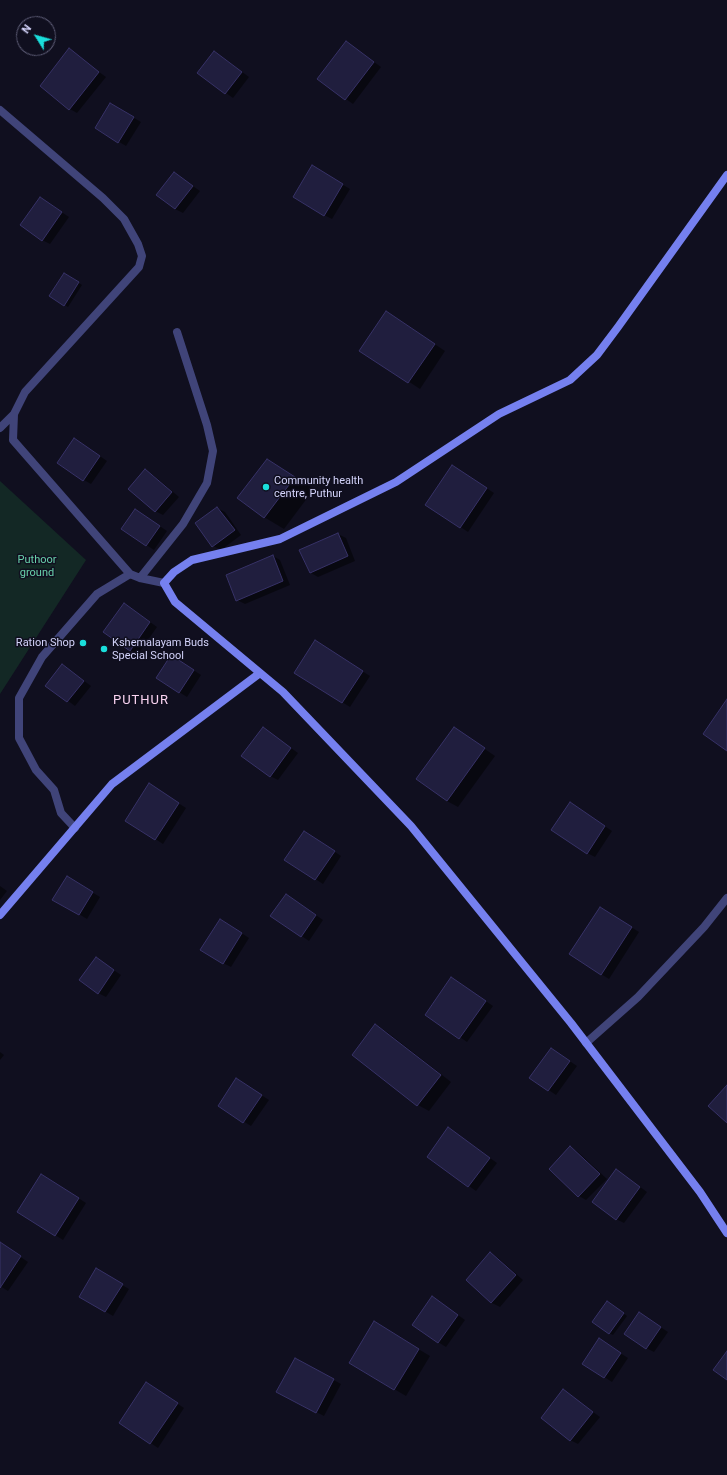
<!DOCTYPE html>
<html>
<head>
<meta charset="utf-8">
<style>
  body { margin:0 }
  #map { position:relative; width:727px; height:1475px; overflow:hidden; background:#100f1f; font-family:Roboto,sans-serif }
  canvas { display:block }
  .north { position:absolute; left:16px; top:16px; width:40px; height:40px; box-sizing:border-box; background:#100f1f; border:1px solid #5e5d77; border-radius:50%; rotate:307deg; font-size:11px; font-weight:700; line-height:16px; text-align:center; color:#d3d3fa }
  .north::after { content:''; display:block; margin:auto; width:14px; height:18px; background:#1adedb; clip-path:polygon(50% 0,100% 100%,50% 72%,0 100%) }
</style>
</head>
<body>
<div id="map">
<canvas width="727" height="1475"></canvas>
<div class="north">N</div>
</div>
<script>
const g = document.querySelector('canvas').getContext('2d');
g.lineJoin = 'round';
function fillPath(path, color) {
  g.fillStyle = color;
  g.fill(path, 'evenodd');
}
function shape(rows) {
  const path = new Path2D();
  for (const r of rows) {
    path.moveTo(r[0], r[1]);
    for (let i = 2; i < r.length; i += 2) path.lineTo(r[i], r[i + 1]);
  }
  return path;
}
function stroke(path, color, width, dash) {
  g.strokeStyle = color;
  g.lineWidth = width;
  g.lineCap = dash ? 'butt' : 'round';
  g.setLineDash(dash || []);
  g.stroke(path);
}
function write(font, color, halo, rows, align = 'center') {
  g.font = font + ' Roboto,sans-serif';
  g.lineWidth = 3;
  g.setLineDash([]);
  g.textBaseline = 'middle';
  g.strokeStyle = halo;
  g.fillStyle = color;
  for (const [text, x, y, turn = 0] of rows) {
    g.save();
    g.translate(x, y);
    g.rotate((+turn || 0) * Math.PI / 180);
    g.textAlign = isNaN(turn) ? turn : align;
    if (halo) g.strokeText(text, 0, 0);
    g.fillText(text, 0, 0);
    g.restore();
  }
}
const green = shape([
  [0,481,86,560,0,694]
]);
const shadow = shape([
  [346,42,381,67,353,104,318,79],
  [69,50,106,77,77,113,70,109],
  [222,57,249,77,233,98,198,73],
  [110,104,141,122,126,146,96,128],
  [320,171,350,189,332,219,324,215],
  [174,173,200,191,183,213,175,209],
  [48,203,69,217,50,244,42,240],
  [65,274,82,285,68,307,51,296],
  [397,319,445,351,420,389,361,350],
  [81,443,107,461,91,484,84,480],
  [459,470,494,493,468,532,426,504],
  [146,471,153,475,179,497,163,515,155,511],
  [287,472,314,489,284,529,264,517],
  [217,508,225,512,241,535,221,550,213,546],
  [136,510,167,531,154,550,122,529],
  [338,534,346,538,355,561,318,577,311,573,301,551],
  [273,556,280,560,290,585,245,604,237,600],
  [131,608,157,627,138,654,130,650],
  [322,646,370,676,350,707,342,702],
  [178,660,201,675,187,697,157,678],
  [63,665,91,686,75,706,47,685],
  [263,728,298,753,278,780,270,776],
  [454,728,495,756,458,807,447,801],
  [156,789,186,808,163,844,126,820],
  [578,808,612,831,595,857,587,853],
  [312,836,341,856,323,884,286,860],
  [67,877,100,897,87,919,54,899],
  [0,886,7,891,0,900],
  [293,899,323,920,309,941,272,916],
  [607,912,639,932,609,979,601,974],
  [228,924,249,938,231,967,223,963],
  [96,958,121,975,106,997,98,993],
  [452,978,493,1006,467,1042,426,1014],
  [376,1026,387,1032,451,1082,429,1111,418,1105],
  [552,1049,577,1066,556,1095,531,1078],
  [0,1052,4,1055,0,1060],
  [244,1084,269,1100,251,1126,219,1106],
  [448,1128,497,1163,476,1191,428,1157],
  [571,1148,578,1152,607,1179,586,1200,579,1196],
  [624,1175,647,1192,624,1223,616,1219],
  [49,1179,86,1203,63,1240,19,1212],
  [0,1243,28,1262,8,1291,0,1286],
  [491,1253,498,1258,523,1280,500,1307,492,1303,467,1280],
  [96,1270,129,1289,113,1316,81,1297],
  [440,1302,465,1320,446,1347,438,1342],
  [611,1304,627,1316,613,1335,609,1333],
  [647,1318,668,1332,654,1352,646,1348],
  [375,1323,430,1356,406,1396,350,1363],
  [606,1344,628,1358,612,1382,583,1363],
  [295,1359,341,1384,324,1416,285,1396],
  [154,1388,184,1408,158,1448,121,1423],
  [563,1390,600,1417,578,1444,570,1440]
]);
const building = shape([
  [346,41,374,62,345,100,317,79,346,41],
  [69,48,99,72,69,110,40,86,69,48],
  [214,51,242,72,225,94,197,73,214,51],
  [110,103,134,117,118,143,95,128,110,103],
  [312,165,343,184,324,216,293,197,312,165],
  [174,172,193,186,175,209,156,195,174,172],
  [40,197,62,212,42,241,20,225,40,197],
  [64,273,79,282,64,306,49,296,64,273],
  [386,311,435,344,408,383,359,351,386,311],
  [74,438,100,456,83,481,57,463,74,438],
  [267,459,295,477,264,518,237,498,267,459],
  [452,465,487,488,460,528,425,505,452,465],
  [145,469,172,492,155,512,128,489,145,469],
  [217,507,235,530,212,547,195,523,217,507],
  [135,509,160,526,146,546,121,529,135,509],
  [338,533,348,556,310,573,299,550,338,533],
  [273,555,283,581,236,601,226,575,273,555],
  [124,603,150,622,130,651,103,632,124,603],
  [315,640,363,671,342,703,294,673,315,640],
  [171,655,194,670,179,693,156,678,171,655],
  [62,664,84,681,67,702,45,686,62,664],
  [727,699,727,751,703,734,727,699],
  [263,727,291,748,270,777,241,756,263,727],
  [454,727,485,748,447,801,416,779,454,727],
  [149,783,179,803,155,840,125,821,149,783],
  [570,802,605,826,587,854,551,830,570,802],
  [304,831,335,851,315,880,284,860,304,831],
  [67,876,93,892,79,915,52,900,67,876],
  [286,894,316,915,301,937,270,916,286,894],
  [600,907,632,927,601,975,569,954,600,907],
  [220,919,242,933,223,964,200,950,220,919],
  [96,957,114,970,98,994,79,980,96,957],
  [451,977,486,1001,459,1039,425,1015,451,977],
  [375,1024,441,1075,417,1106,352,1055,375,1024],
  [551,1048,570,1061,548,1091,529,1078,551,1048],
  [236,1078,262,1095,243,1123,218,1106,236,1078],
  [727,1085,727,1123,708,1106,727,1085],
  [448,1127,490,1158,468,1187,427,1157,448,1127],
  [570,1146,600,1174,578,1197,549,1169,570,1146],
  [616,1169,640,1187,616,1220,592,1202,616,1169],
  [41,1174,79,1198,55,1236,17,1212,41,1174],
  [0,1242,21,1256,0,1288,0,1242],
  [490,1252,516,1275,491,1303,466,1280,490,1252],
  [96,1268,123,1284,105,1312,79,1297,96,1268],
  [432,1296,458,1315,438,1343,412,1325,432,1296],
  [607,1301,624,1313,609,1334,592,1322,607,1301],
  [639,1312,661,1327,646,1349,624,1334,639,1312],
  [374,1321,419,1349,394,1390,349,1363,374,1321],
  [599,1338,621,1353,604,1378,582,1364,599,1338],
  [727,1351,727,1380,713,1370,727,1351],
  [295,1358,334,1379,316,1413,276,1392,295,1358],
  [146,1382,178,1403,150,1444,119,1423,146,1382],
  [563,1389,593,1412,570,1441,541,1418,563,1389]
]);
const street = shape([
  [0,110,103,198,124,219,138,244,142,256,139,267,25,392,14,414,13,440,130,574,140,578,164,583],
  [0,428,14,414],
  [140,578,183,524,207,483,213,451,207,425,177,332],
  [75,828,61,813,54,790,36,770,19,738,19,698,42,657,97,594,130,574],
  [586,1043,638,997,704,927,727,898]
]);
const secondary = shape([
  [727,175,618,327,597,355,570,380,499,414,396,482,280,539,192,560,174,572,164,583,175,602,283,692,411,826,571,1023,700,1192,727,1233],
  [0,915,112,784,260,673]
]);
const markers = [
  [266,487,4,"#1adedb"],
  [83,643,4,"#1adedb"],
  [104,649,4,"#1adedb"]
];
const poiNames = [
  ["Community health",274,481],
  ["centre, Puthur",274,494],
  ["Ration Shop",75,643,"right"],
  ["Kshemalayam Buds",112,643],
  ["Special School",112,656]
];
const parkNames = [
  ["Puthoor",37,560],
  ["ground",37,573]
];
const quarterNames = [
  ["PUTHUR",141,701]
];
fillPath(green, '#132825');
fillPath(shadow, '#0007');
fillPath(building, '#201e3e');
stroke(building, '#373267', 1);
stroke(street, '#404479', 8);
stroke(secondary, '#7580ef', 8);
for (const [x, y, r, color] of markers) {
  const dot = new Path2D();
  dot.arc(x, y, r, 0, 2 * Math.PI);
  g.fillStyle = color;
  g.fill(dot);
  stroke(dot, '#100f1f', 1.5);
}
write('11px', '#d3d3fa', '#100f1f', poiNames, 'left');
write('11px', '#68d1ab', '#100f1f', parkNames);
g.letterSpacing = '1px';
write('13px', '#fad4f1', '#100f1f', quarterNames);
g.letterSpacing = '0px';
</script>
</body>
</html>
